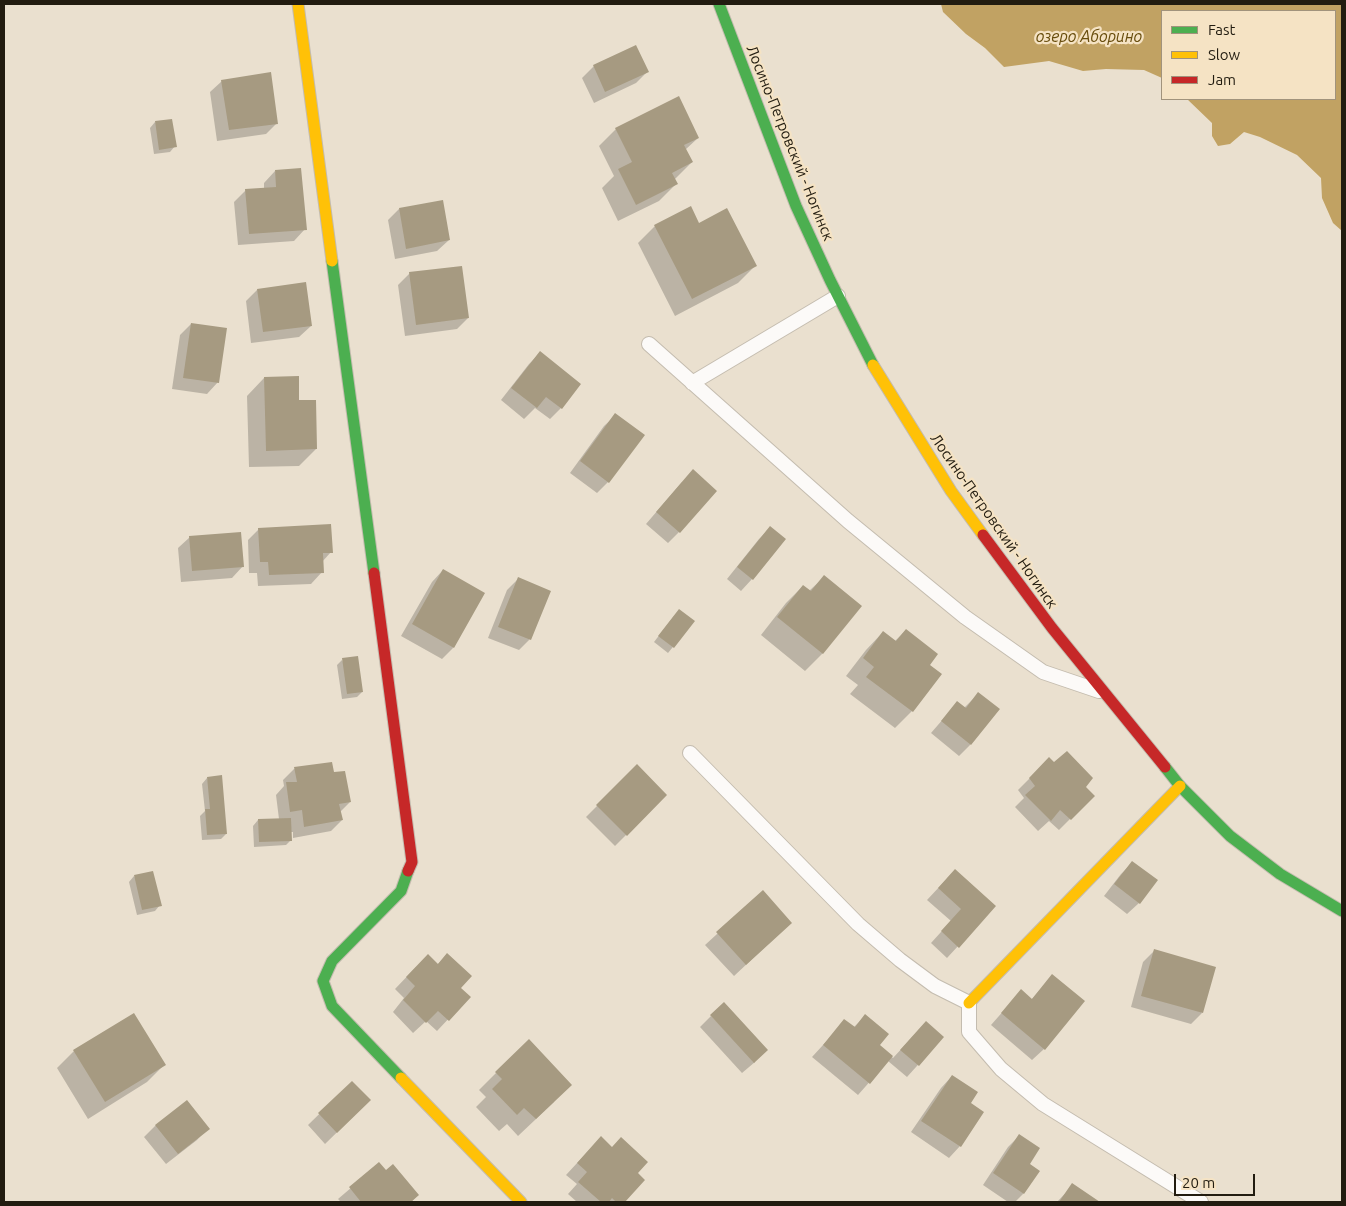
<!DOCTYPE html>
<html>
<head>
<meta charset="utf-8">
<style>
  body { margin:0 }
  #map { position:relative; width:1346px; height:1206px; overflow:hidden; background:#eae0cf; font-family:Ubuntu,sans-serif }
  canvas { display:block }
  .frame { position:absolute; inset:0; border:5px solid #221c10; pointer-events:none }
  .legend { position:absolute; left:1161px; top:10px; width:175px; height:90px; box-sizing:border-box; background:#f5e3c4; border:1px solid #a1937c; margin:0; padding:6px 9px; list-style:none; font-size:15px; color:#221c10 }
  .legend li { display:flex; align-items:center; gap:10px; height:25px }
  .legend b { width:25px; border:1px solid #a1937c }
  .scale { position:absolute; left:1174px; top:1174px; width:81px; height:22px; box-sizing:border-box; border:2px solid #221c10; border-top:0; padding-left:6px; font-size:15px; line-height:18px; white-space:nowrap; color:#221c10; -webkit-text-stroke:4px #f5e3c4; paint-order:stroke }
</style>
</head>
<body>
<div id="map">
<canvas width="1346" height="1206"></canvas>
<div class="frame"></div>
<ul class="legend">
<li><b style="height:6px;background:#4caf50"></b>Fast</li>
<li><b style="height:6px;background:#ffc107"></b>Slow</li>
<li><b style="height:6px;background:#c62828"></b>Jam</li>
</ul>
<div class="scale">20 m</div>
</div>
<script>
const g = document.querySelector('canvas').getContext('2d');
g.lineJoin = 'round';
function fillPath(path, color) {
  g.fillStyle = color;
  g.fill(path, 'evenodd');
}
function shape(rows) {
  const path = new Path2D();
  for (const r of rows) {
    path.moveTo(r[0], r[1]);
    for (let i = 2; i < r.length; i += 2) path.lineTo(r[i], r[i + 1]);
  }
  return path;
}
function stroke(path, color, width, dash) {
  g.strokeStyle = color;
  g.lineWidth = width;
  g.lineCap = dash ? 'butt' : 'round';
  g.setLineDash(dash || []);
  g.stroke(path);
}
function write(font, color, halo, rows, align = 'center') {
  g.font = font + ' Ubuntu,sans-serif';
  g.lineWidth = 4.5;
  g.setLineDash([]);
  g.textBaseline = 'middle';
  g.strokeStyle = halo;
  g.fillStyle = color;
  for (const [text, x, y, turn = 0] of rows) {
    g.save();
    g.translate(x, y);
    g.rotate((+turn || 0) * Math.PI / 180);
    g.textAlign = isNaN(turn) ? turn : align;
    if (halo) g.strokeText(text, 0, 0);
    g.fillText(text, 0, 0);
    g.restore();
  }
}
const water = shape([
  [941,4,1342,4,1342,231,1333,223,1322,198,1321,178,1297,155,1260,137,1244,132,1230,144,1218,146,1212,136,1212,123,1187,99,1335,99,1335,11,1162,11,1162,78,1144,70,1106,69,1083,71,1049,61,1004,67,985,48,966,34,943,12]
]);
const shadow = shape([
  [594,66,647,72,636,83,594,103,582,78],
  [222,81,277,123,266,134,217,141,210,92],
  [155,122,175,146,170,152,154,154,150,128],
  [616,129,698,138,685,150,692,162,674,180,676,184,659,201,618,221,602,188,614,176,599,146],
  [275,171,305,229,294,241,238,245,234,202,246,190,264,189,264,183],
  [399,209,449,240,437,251,395,259,388,220],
  [655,226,755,266,738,283,675,316,638,243],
  [410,273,468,318,457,329,405,336,398,285],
  [305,284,311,326,299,337,251,343,246,301,257,290],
  [191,324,218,382,207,394,172,389,180,335],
  [540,353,580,384,561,408,550,419,535,408,524,419,501,400,529,364],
  [264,378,316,449,299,466,249,467,247,396],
  [616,415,608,482,597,493,570,473,604,426],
  [682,482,679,532,668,543,646,524],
  [770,528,784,539,752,579,741,591,727,579,759,539],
  [259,529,331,552,322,562,322,572,311,584,258,586,257,573,249,573,248,540],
  [190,537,243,566,232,578,181,582,178,548],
  [443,570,453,648,442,659,401,636,432,582],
  [824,577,860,606,822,654,805,671,761,635,786,603,803,586,809,591],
  [518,579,530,639,519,650,488,638,507,590],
  [674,616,694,621,668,653,654,642],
  [906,630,928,665,940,674,912,711,895,728,850,694,858,685,846,676,866,650,883,632,895,641],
  [342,660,362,692,357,697,342,699,337,665],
  [978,694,970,745,959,756,931,733,957,703,964,708],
  [1049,759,1093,796,1059,830,1049,821,1038,831,1015,807,1024,798,1018,790],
  [637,766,666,795,615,846,586,817],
  [294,769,333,773,350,802,340,812,342,820,331,831,293,838,293,832,291,832,291,840,286,845,254,847,253,826,258,820,279,819,276,795,284,786,283,780],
  [207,778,226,834,221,839,202,840,200,816,205,811,202,784],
  [1132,863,1139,903,1127,914,1104,896,1121,874],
  [955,870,995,906,947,958,931,943,951,921,927,900],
  [134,876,160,905,155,911,137,915,129,882],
  [763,892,779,934,734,976,705,945],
  [1155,950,1202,1013,1191,1024,1131,1007,1143,962],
  [447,954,459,988,469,997,437,1031,426,1021,413,1033,393,1012,404,998,395,989,416,967,437,965],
  [1052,976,1044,1049,1032,1060,991,1025,1021,991,1031,1000],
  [133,1015,164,1065,147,1082,88,1119,57,1068,74,1051],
  [711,1016,755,1062,742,1073,700,1027],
  [865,1016,878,1045,893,1058,926,1022,943,1037,907,1077,888,1061,858,1095,812,1057,845,1021,853,1028],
  [496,1073,554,1102,518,1136,507,1124,499,1131,476,1107,486,1097,479,1090],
  [952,1076,969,1104,960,1146,949,1158,911,1132,941,1088],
  [352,1082,370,1100,325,1144,308,1125],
  [187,1101,208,1128,197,1140,166,1164,144,1137,155,1126],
  [1020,1135,1028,1164,1023,1194,1015,1202,1008,1202,983,1185,1008,1147],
  [590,1149,636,1173,643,1180,623,1202,577,1202,568,1194,577,1184,566,1175],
  [379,1164,386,1172,418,1195,411,1202,341,1202,338,1199],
  [1073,1185,1098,1202,1057,1202]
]);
const building = shape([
  [636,45,649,72,605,92,593,65],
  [271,72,278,124,229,130,221,80],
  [679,96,699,138,684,145,693,162,672,173,678,184,636,205,618,169,632,162,615,128],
  [172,119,177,147,159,150,155,121],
  [301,168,307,230,249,234,245,189,276,187,275,170],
  [443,200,450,240,406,249,399,208],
  [691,206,699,223,727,208,757,266,692,299,654,225],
  [462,266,469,318,416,325,409,272],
  [306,282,312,326,263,332,257,289],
  [191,323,227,328,219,383,183,378],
  [540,351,581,384,562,409,546,397,537,408,511,388],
  [299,376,299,400,316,400,317,449,266,451,264,377],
  [615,413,645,435,609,483,580,461],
  [693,469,717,491,680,533,656,512],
  [331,524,333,553,323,553,324,573,269,575,268,562,260,562,258,528],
  [770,526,786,539,753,580,737,567],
  [241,532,244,567,192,571,189,536],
  [443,569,485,593,454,648,412,624],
  [824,575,862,606,823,654,777,617,803,585,811,591],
  [518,577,551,591,531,640,498,627],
  [679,609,695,621,674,648,658,636],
  [906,629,938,654,930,665,942,674,913,712,866,677,874,667,863,658,883,631,896,641],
  [358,656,363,692,347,694,342,658],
  [978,692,1000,709,971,745,941,721,957,701,966,708],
  [1067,751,1093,778,1086,787,1095,796,1071,820,1060,810,1051,821,1025,795,1035,786,1029,778,1049,757,1054,762],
  [332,762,334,772,345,771,351,802,339,804,343,820,304,827,302,810,290,812,286,782,297,782,294,767],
  [637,764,667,795,627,836,596,805],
  [222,775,227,834,207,835,205,809,210,809,207,777],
  [291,818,292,841,259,842,258,819],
  [1132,861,1158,880,1140,904,1114,884],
  [955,869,996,906,959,948,941,931,961,909,938,888],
  [153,871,162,906,142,910,134,875],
  [763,890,792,923,746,965,716,932],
  [1154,949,1216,967,1203,1013,1141,996],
  [447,953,472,976,461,988,471,997,449,1021,438,1011,426,1023,403,1000,415,986,406,977,428,954,438,964],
  [1052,974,1085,1001,1045,1050,1001,1013,1021,989,1032,999],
  [724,1002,768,1050,754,1063,710,1015],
  [134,1013,166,1065,105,1102,73,1050],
  [865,1014,889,1034,880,1045,893,1056,870,1084,823,1045,844,1019,855,1027],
  [926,1021,944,1037,919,1066,900,1050],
  [529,1039,572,1085,536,1119,524,1108,517,1115,492,1089,502,1079,495,1072],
  [952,1075,978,1092,971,1103,984,1112,961,1147,921,1121],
  [352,1081,371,1100,337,1133,318,1113],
  [187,1100,210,1129,178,1154,155,1125],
  [1019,1134,1040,1148,1030,1164,1040,1171,1024,1194,993,1173],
  [601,1136,612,1147,621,1137,648,1162,638,1173,645,1180,625,1202,616,1202,612,1198,609,1202,601,1202,578,1182,587,1172,577,1163],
  [379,1162,386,1170,393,1164,419,1195,411,1202,361,1202,349,1187],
  [1072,1183,1100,1202,1059,1202]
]);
const lane = shape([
  [649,344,848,521,965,617,1043,672,1099,691],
  [692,383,838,296],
  [690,753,858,924,900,960,935,986,969,1003,969,1032,1001,1069,1043,1104,1201,1202]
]);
const fast = shape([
  [719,4,796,206,830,280,873,365],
  [332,261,374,573],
  [1165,767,1180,786,1230,836,1280,874,1342,911],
  [401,1078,332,1006,323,981,332,961,401,891,408,871]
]);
const slow = shape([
  [298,4,332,261],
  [873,365,951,491,983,535],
  [969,1003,1180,786],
  [401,1078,521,1202]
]);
const jam = shape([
  [983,535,1052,628,1165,767],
  [374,573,412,862,408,871]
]);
const streetNames = [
  ["Лосино-Петровский - Ногинск",790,143,68],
  ["Лосино-Петровский - Ногинск",994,521,55]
];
const waterNames = [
  ["озеро Аборино",1089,37]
];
fillPath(water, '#c1a263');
fillPath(shadow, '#0003');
fillPath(building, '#a69a81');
stroke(lane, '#c4bcaf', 16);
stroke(fast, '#c4bcaf', 13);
stroke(slow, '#c4bcaf', 13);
stroke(jam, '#c4bcaf', 13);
stroke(lane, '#fcfaf8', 14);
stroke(fast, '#4caf50', 11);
stroke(slow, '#ffc107', 11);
stroke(jam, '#c62828', 11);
write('15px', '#221c10', '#f5e3c4', streetNames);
write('italic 16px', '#684d0d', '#f5e3c4', waterNames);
</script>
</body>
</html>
